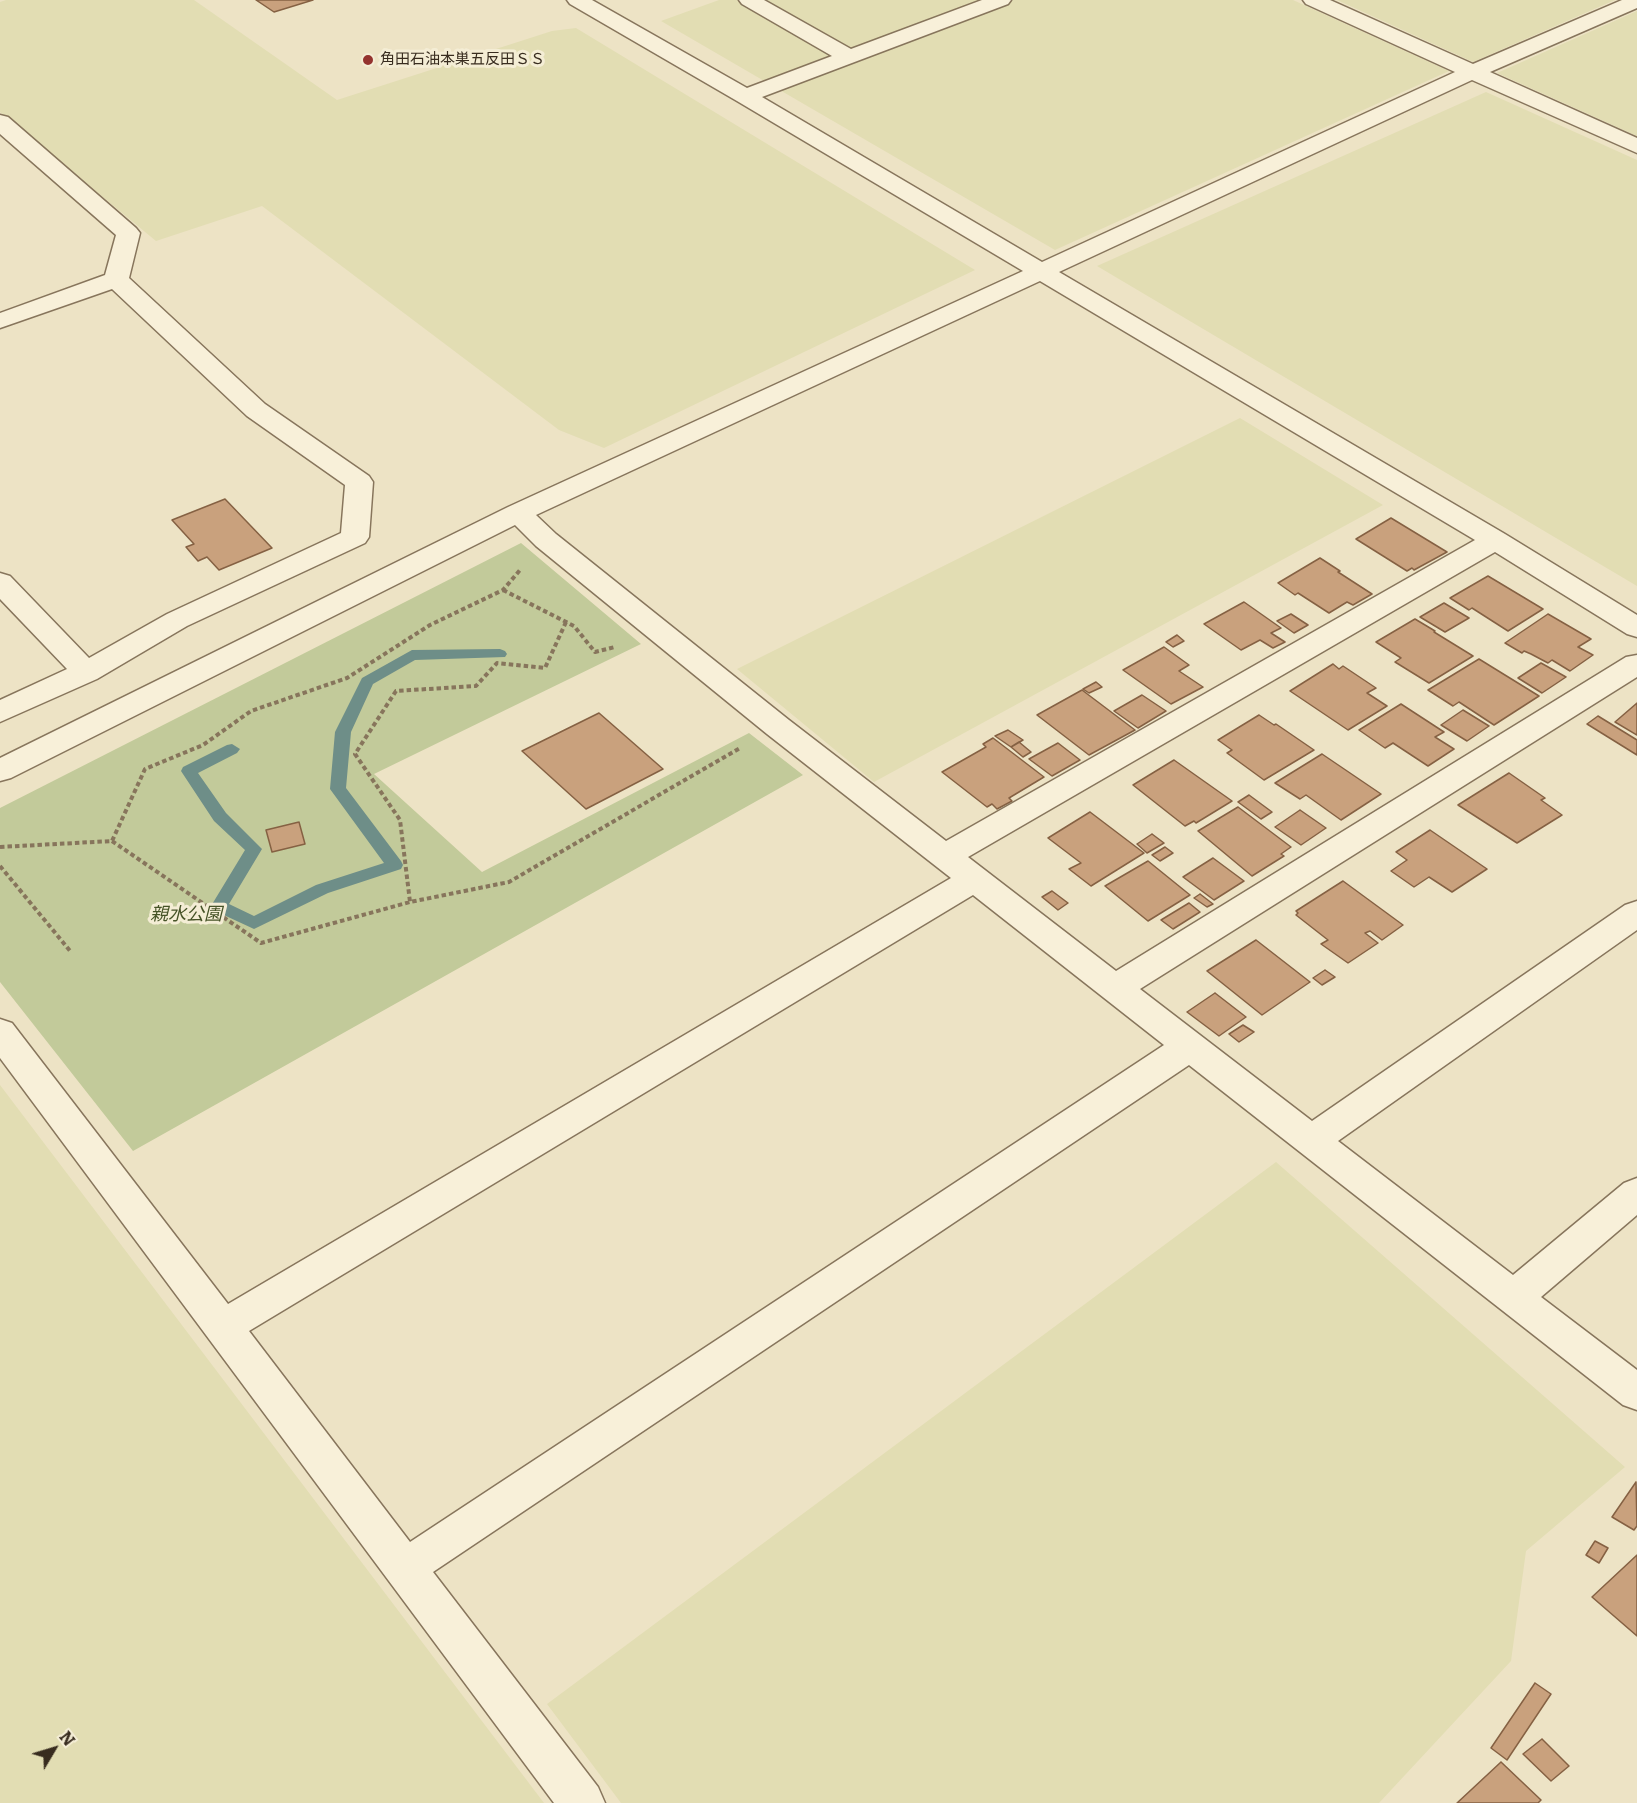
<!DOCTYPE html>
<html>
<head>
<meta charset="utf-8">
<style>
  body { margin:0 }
  #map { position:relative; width:1637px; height:1803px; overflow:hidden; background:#ede3c5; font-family:Literata,serif }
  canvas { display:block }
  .north { position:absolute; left:24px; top:1719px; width:60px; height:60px; -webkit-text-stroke:4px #f4edd5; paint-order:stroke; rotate:52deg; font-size:16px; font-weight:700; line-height:24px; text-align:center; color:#382c1f }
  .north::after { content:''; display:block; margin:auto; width:21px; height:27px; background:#382c1f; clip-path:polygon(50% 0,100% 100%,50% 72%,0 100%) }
</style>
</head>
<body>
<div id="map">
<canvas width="1637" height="1803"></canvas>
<div class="north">N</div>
</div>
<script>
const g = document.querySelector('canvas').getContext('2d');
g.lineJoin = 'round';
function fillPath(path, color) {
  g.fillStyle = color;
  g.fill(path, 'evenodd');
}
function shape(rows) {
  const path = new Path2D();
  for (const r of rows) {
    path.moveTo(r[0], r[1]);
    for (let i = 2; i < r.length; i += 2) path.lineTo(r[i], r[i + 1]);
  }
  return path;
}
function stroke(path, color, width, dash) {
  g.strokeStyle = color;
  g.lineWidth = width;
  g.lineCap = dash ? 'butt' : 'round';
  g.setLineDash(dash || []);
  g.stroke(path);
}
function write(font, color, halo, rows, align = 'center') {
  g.font = font + ' Literata,"Noto Sans JP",serif';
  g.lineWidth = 6;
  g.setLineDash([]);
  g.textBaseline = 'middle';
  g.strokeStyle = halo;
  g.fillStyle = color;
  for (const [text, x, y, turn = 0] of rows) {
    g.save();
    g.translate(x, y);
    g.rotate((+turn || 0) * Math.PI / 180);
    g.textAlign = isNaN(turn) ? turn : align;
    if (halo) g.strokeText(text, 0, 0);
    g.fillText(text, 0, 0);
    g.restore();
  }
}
const farmland = shape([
  [6,0,194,0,337,100,552,31,576,28,975,270,604,448,559,430,262,206,156,241,0,112,0,2],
  [719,0,1293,0,1449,71,1055,250,661,21],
  [1337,0,1615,0,1473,62],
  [1637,11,1637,136,1497,73],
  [1486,92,1637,160,1637,586,1097,266],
  [1240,418,1383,505,874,782,737,669],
  [0,1085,544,1803,0,1803],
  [1276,1162,1625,1467,1526,1551,1511,1661,1379,1803,621,1803,547,1704]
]);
const green = shape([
  [521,543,641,644,374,774,482,872,749,733,803,775,133,1151,0,982,0,808]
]);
const stream = shape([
  [500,649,505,651,507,654,505,657,415,660,373,684,351,732,346,788,401,861,403,865,401,869,328,893,254,929,213,910,211,906,245,850,214,821,181,771,183,767,227,745,232,744,240,749,237,753,198,773,226,813,262,849,229,904,254,916,316,885,384,863,330,789,335,732,362,678,412,650,500,649]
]);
const building = shape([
  [256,0,313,0,274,12,256,0],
  [225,499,272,548,219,570,207,557,198,561,186,547,194,544,172,520,225,499],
  [1391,518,1447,552,1414,570,1412,568,1407,571,1356,539,1391,518],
  [1320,558,1340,571,1338,572,1372,594,1353,605,1347,602,1329,613,1298,593,1295,595,1278,583,1320,558],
  [1488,576,1543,609,1508,631,1472,608,1469,610,1450,598,1488,576],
  [1244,602,1281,628,1271,633,1285,642,1273,648,1260,640,1241,650,1204,624,1244,602],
  [1444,603,1469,618,1445,632,1420,617,1444,603],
  [1291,614,1308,625,1294,633,1277,621,1291,614],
  [1548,614,1591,639,1578,647,1593,655,1570,671,1552,660,1548,663,1531,654,1524,651,1522,653,1505,643,1548,614],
  [1415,619,1435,631,1434,632,1473,656,1429,683,1395,662,1401,658,1376,642,1415,619],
  [1177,635,1184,641,1173,647,1166,642,1177,635],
  [1164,647,1189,665,1179,671,1203,687,1171,704,1123,670,1164,647],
  [1479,659,1539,696,1494,725,1459,702,1453,706,1428,690,1479,659],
  [1541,663,1566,677,1542,693,1518,678,1541,663],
  [1333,664,1339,669,1343,666,1376,688,1367,693,1387,706,1348,730,1290,691,1333,664],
  [1096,682,1102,687,1089,693,1083,689,1096,682],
  [1082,690,1135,730,1089,755,1037,715,1082,690],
  [1142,695,1166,711,1138,728,1114,711,1142,695],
  [1637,703,1637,735,1615,722,1637,703],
  [1401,704,1444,732,1435,737,1454,749,1428,766,1393,743,1385,748,1359,730,1401,704],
  [1463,710,1489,726,1467,741,1441,725,1463,710],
  [599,713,663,769,586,809,522,751,599,713],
  [1259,715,1274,725,1276,724,1314,750,1264,780,1227,753,1232,750,1218,740,1259,715],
  [1598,716,1637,740,1637,755,1587,724,1598,716],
  [1008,730,1023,740,1011,747,995,736,1008,730],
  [993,738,1044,777,1009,798,1012,801,997,809,992,804,987,807,942,772,986,747,983,744,993,738],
  [1019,742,1031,752,1023,757,1011,747,1019,742],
  [1058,743,1080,760,1052,776,1029,759,1058,743],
  [1322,754,1381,794,1341,820,1306,795,1300,799,1275,783,1322,754],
  [1174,760,1232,801,1196,823,1194,821,1185,826,1133,785,1174,760],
  [1509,773,1545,798,1541,800,1562,815,1517,843,1458,805,1509,773],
  [1249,795,1272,812,1261,819,1238,802,1249,795],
  [1238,807,1291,847,1281,854,1284,856,1252,876,1198,831,1238,807],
  [1300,810,1326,828,1301,845,1275,827,1300,810],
  [1090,812,1144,853,1091,886,1069,869,1081,863,1048,838,1090,812],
  [299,822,305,844,272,852,266,830,299,822],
  [1430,830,1487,869,1452,892,1429,877,1414,887,1391,871,1407,860,1396,852,1430,830],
  [1152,834,1164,843,1147,853,1137,844,1152,834],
  [1165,847,1173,853,1160,861,1152,855,1165,847],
  [1213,858,1244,881,1214,900,1183,877,1213,858],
  [1148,861,1190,895,1148,921,1105,886,1148,861],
  [1343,881,1403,925,1382,940,1370,931,1365,933,1378,943,1348,963,1321,944,1328,940,1296,915,1298,913,1296,911,1343,881],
  [1052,891,1068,903,1058,910,1042,897,1052,891],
  [1200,894,1213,904,1207,907,1194,898,1200,894],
  [1189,903,1200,912,1173,929,1161,920,1189,903],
  [1256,940,1310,982,1262,1015,1207,971,1256,940],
  [1325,970,1335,977,1322,985,1313,978,1325,970],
  [1215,993,1246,1017,1219,1036,1187,1012,1215,993],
  [1243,1025,1254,1032,1239,1042,1229,1034,1243,1025],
  [1636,1482,1637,1526,1634,1530,1612,1517,1636,1482],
  [1595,1541,1608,1548,1599,1563,1586,1555,1595,1541],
  [1637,1555,1637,1636,1592,1597,1637,1555],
  [1535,1683,1551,1694,1507,1760,1491,1748,1535,1683],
  [1542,1739,1569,1766,1551,1781,1523,1754,1542,1739],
  [1501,1762,1541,1800,1538,1803,1457,1803,1501,1762]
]);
const path = shape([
  [503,590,574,626,595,652,615,647],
  [566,622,545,668,497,663,476,686,396,691,355,754,400,820,410,902,509,882,740,748],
  [112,841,261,943,410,902],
  [0,847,112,841,145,769,203,745,251,711,347,678,430,625,503,590,520,570],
  [0,866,71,952]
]);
const minor = shape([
  [567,0,592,0,747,88,832,56,742,4,739,0,764,0,851,49,982,0,1011,0,1008,4,762,97,1042,262,1455,72,1306,4,1303,0,1330,0,1473,64,1622,0,1637,0,1637,8,1490,72,1637,138,1637,153,1472,80,1059,272,1505,534,1637,615,1637,637,1627,634,1495,552,968,857,1116,971,1626,657,1637,655,1637,677,1140,989,1312,1121,1625,905,1637,901,1637,930,1338,1141,1513,1275,1624,1183,1637,1178,1637,1215,1541,1297,1637,1370,1637,1410,1623,1405,1189,1065,433,1572,598,1787,605,1803,554,1803,0,1058,0,1019,12,1023,228,1304,951,878,767,734,536,546,515,525,11,778,0,781,0,758,508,507,1023,271,737,101,570,4,567,0],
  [1040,281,1475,540,946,841,789,720,556,534,536,515,1040,281],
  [973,895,1164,1045,410,1542,249,1331,973,895],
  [0,115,8,117,136,228,140,233,129,278,265,404,369,476,373,482,369,537,365,543,187,626,97,679,0,722,0,700,67,669,0,599,0,573,10,576,89,658,167,614,341,533,345,485,247,416,112,289,0,328,0,313,105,275,116,235,0,134,0,115]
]);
const markers = [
  [368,60,6,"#94332e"]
];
const farPoinames = [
  ["角田石油本巣五反田ＳＳ",380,60]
];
const parkNames = [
  ["親水公園",186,915]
];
fillPath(farmland, '#e2ddb3');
fillPath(green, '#c2ca9a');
fillPath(stream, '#6e8e88');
fillPath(building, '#c9a17d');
stroke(building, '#856143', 1.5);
stroke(minor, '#87755c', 3);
stroke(path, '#87755c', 4, [4.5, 3]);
fillPath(minor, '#f8f0d9');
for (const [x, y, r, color] of markers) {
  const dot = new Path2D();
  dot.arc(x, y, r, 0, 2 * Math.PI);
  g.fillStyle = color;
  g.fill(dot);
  stroke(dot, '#f4edd5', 2);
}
write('15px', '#382c1f', '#f4edd5', farPoinames, 'left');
write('italic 18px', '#465327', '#f4edd5', parkNames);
</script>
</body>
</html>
